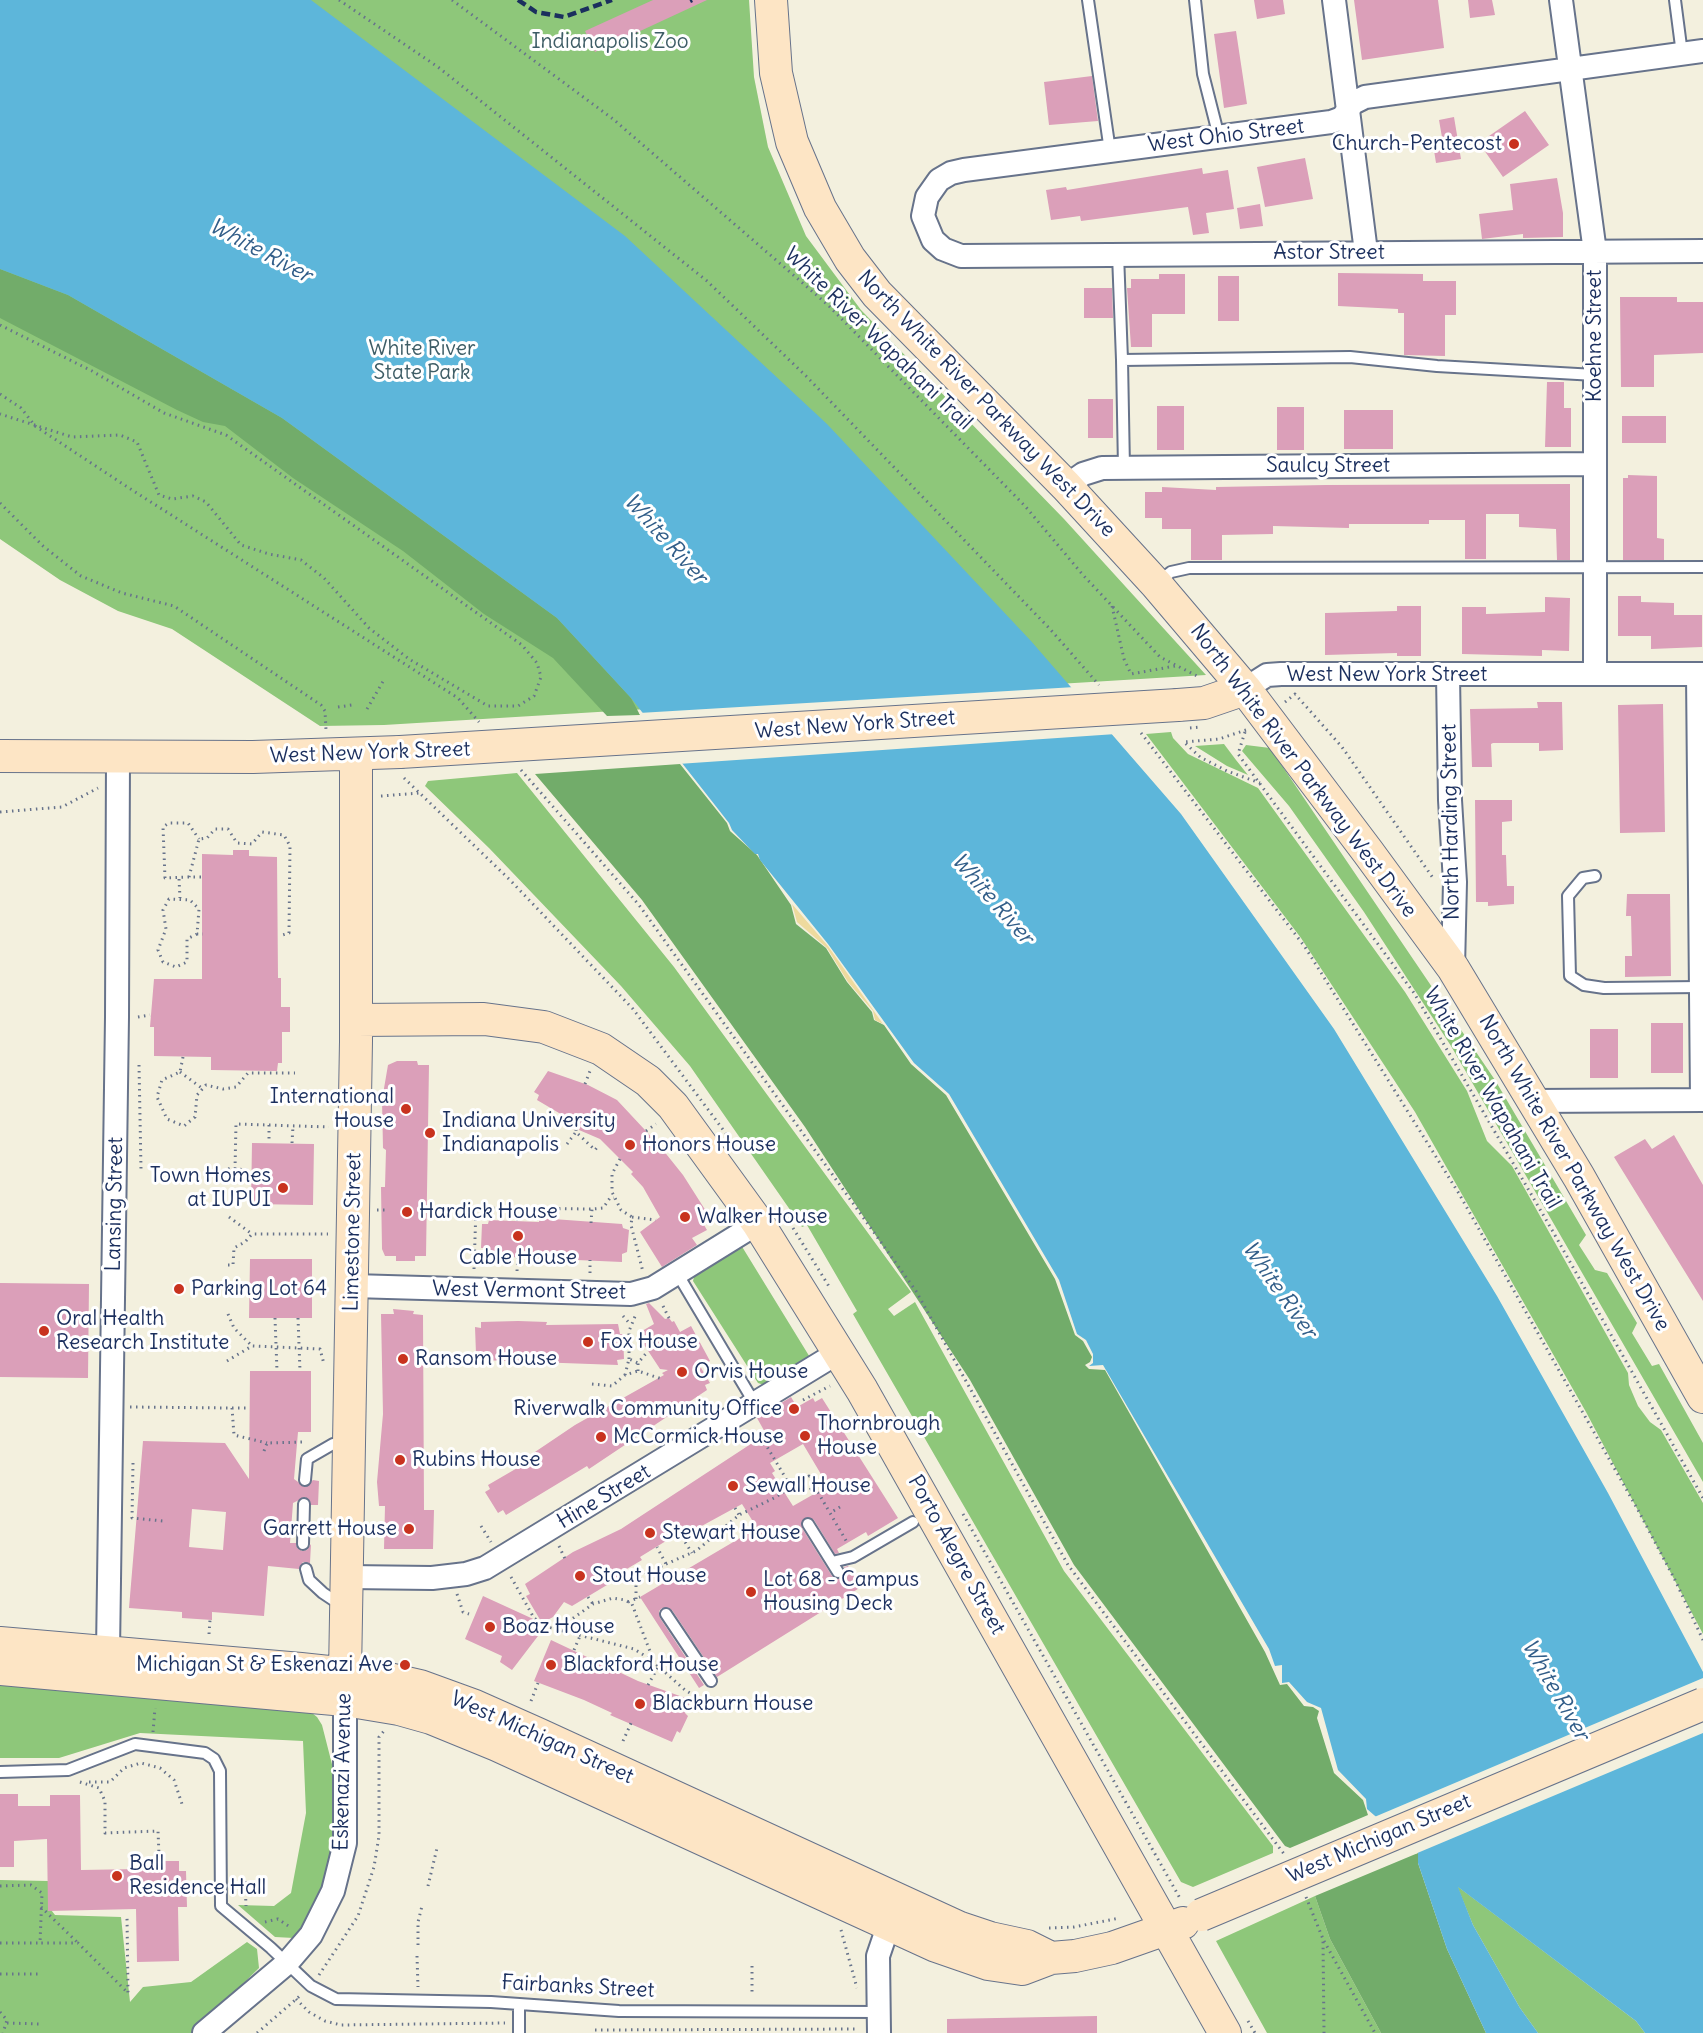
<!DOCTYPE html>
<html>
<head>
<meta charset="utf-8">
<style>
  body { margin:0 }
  canvas { display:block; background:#f3f0de }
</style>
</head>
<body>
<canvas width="1703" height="2033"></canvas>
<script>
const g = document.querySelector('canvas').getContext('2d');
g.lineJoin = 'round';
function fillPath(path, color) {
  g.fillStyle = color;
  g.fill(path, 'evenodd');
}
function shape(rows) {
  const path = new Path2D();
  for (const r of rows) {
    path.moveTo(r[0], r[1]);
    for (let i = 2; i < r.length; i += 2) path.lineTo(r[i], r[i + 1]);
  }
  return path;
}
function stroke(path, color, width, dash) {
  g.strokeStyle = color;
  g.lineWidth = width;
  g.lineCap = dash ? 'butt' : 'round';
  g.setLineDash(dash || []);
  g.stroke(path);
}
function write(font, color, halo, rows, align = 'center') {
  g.font = font + ' Delius,sans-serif';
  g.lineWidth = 6;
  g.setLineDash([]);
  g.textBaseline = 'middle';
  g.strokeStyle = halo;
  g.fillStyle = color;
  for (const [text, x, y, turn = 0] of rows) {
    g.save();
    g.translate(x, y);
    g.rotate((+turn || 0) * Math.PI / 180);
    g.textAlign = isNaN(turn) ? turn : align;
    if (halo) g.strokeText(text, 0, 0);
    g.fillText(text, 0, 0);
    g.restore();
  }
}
const green = shape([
  [0,0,749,0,754,77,768,147,806,236,861,310,1064,519,1206,675,384,725,320,726,172,629,118,611,60,580,0,539],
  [1171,732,1173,738,1188,754,1258,788,1405,992,1467,1091,1487,1141,1512,1166,1628,1373,1629,1385,1638,1406,1650,1422,1661,1430,1703,1503,1703,1634,1586,1412,1415,1112,1301,938,1146,734],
  [1224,744,1236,760,1248,775,1227,766,1195,746],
  [1246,745,1270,748,1495,1080,1586,1235,1579,1245,1595,1270,1607,1273,1637,1323,1632,1333,1652,1366,1659,1364,1703,1443,1703,1482,1451,1046,1364,912,1289,806,1242,751],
  [517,773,674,967,911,1292,888,1309,894,1316,915,1302,1064,1571,1273,1846,1273,1853,1193,1887,1181,1882,853,1314,857,1311,807,1225,802,1227,690,1066,621,986,489,848,425,786,428,781],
  [741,1245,811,1359,764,1385,758,1383,693,1281,694,1277],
  [0,1681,302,1705,317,1717,322,1725,336,1780,334,1827,326,1880,303,1927,294,1938,275,1937,238,1905,274,1906,291,1893,306,1813,303,1741,140,1733,59,1758,0,1758],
  [0,1880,48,1881,48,1906,55,1915,121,1917,130,2002,143,1987,191,1982,247,1942,257,1949,259,1968,193,2033,0,2033],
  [1457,1886,1636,2021,1645,2033,1538,2033,1520,2008,1473,1925],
  [1315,1896,1330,1939,1381,2033,1267,2033,1216,1941]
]);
const forest = shape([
  [0,269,68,295,282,418,557,618,631,698,640,715,607,716,553,658,484,614,403,551,293,478,225,426,203,422,177,410,0,318],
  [680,764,727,823,730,831,757,855,791,905,796,924,826,948,847,982,872,1012,874,1020,884,1025,911,1064,946,1095,1055,1279,1075,1335,1083,1341,1092,1357,1090,1362,1085,1365,1089,1369,1105,1370,1265,1652,1280,1685,1287,1684,1304,1706,1313,1707,1319,1711,1317,1718,1334,1773,1363,1800,1368,1815,1290,1848,1285,1846,1074,1565,970,1380,805,1127,642,900,535,774],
  [1418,1853,1418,1863,1447,1949,1486,2033,1381,2033,1330,1939,1315,1896]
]);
const sand = shape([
  [792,904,828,946,883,1024,875,1020,873,1011,848,982,827,948,797,922]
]);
const water = shape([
  [0,0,311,0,625,236,827,424,1031,641,1181,814,1334,1029,1497,1296,1608,1493,1703,1672,1703,2033,1645,2033,1636,2021,1458,1887,1473,1925,1520,2008,1538,2033,1486,2033,1447,1949,1418,1863,1418,1853,1367,1809,1366,1799,1338,1770,1321,1708,1307,1702,1289,1682,1282,1683,1282,1665,1275,1666,1269,1649,1103,1365,1089,1366,1093,1363,1093,1354,1086,1340,1077,1334,1059,1280,949,1094,914,1063,828,944,760,860,758,854,755,854,732,830,729,823,631,698,557,618,282,418,68,295,0,269]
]);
const pier = shape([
  [1075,687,1116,734,678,764,639,713],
  [1703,1678,1703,1733,1415,1854,1372,1818]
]);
const building = shape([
  [653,0,707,0,595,52,585,31],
  [1254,0,1283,0,1285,14,1257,19],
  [1354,0,1438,0,1444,48,1362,60],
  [1468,0,1492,0,1495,15,1470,18],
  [1236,31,1247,104,1224,108,1214,34],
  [1092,76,1098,121,1049,125,1044,82],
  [1525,111,1549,145,1503,177,1479,143],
  [1454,117,1461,159,1436,163,1433,144,1443,143,1439,120],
  [1305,158,1313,199,1265,207,1257,167],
  [1202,168,1203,174,1228,170,1234,209,1206,213,1209,233,1193,235,1188,207,1081,221,1080,216,1051,220,1046,190,1066,187,1067,190],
  [1557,178,1563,213,1563,237,1523,238,1523,234,1482,239,1479,214,1513,210,1510,184],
  [1260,204,1263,226,1240,229,1237,208],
  [1338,273,1423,274,1423,281,1456,281,1456,315,1445,315,1445,356,1404,355,1404,313,1398,313,1398,309,1338,306],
  [1159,274,1185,274,1185,314,1152,314,1152,347,1131,347,1127,288,1131,288,1131,279,1159,279],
  [1218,276,1239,276,1239,321,1218,321],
  [1084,288,1112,288,1113,318,1084,318],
  [1620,297,1677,297,1677,302,1703,302,1703,353,1654,355,1654,387,1621,387],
  [1547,382,1564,382,1564,408,1571,408,1571,447,1545,447],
  [1088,399,1113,399,1113,438,1088,438],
  [1157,406,1184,406,1184,450,1157,450],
  [1277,407,1304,407,1304,450,1277,450],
  [1344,410,1393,410,1393,449,1344,449],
  [1622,416,1666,416,1666,443,1622,443],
  [1628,475,1657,476,1657,538,1664,539,1664,560,1623,560,1623,478,1628,478],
  [1570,484,1570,560,1557,560,1556,529,1519,527,1519,514,1486,514,1486,559,1465,559,1465,520,1429,520,1429,524,1349,524,1349,528,1273,526,1273,534,1222,535,1222,560,1191,560,1191,529,1162,529,1162,518,1145,518,1145,492,1162,492,1162,487,1216,490,1216,487,1326,485],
  [1618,596,1641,596,1641,602,1674,603,1674,615,1702,615,1702,647,1651,649,1651,636,1618,636],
  [1545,597,1570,598,1569,651,1542,650,1542,656,1462,654,1462,607,1486,607,1486,614,1545,612],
  [1397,606,1421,606,1421,656,1397,656,1397,653,1325,655,1325,613,1397,611],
  [1537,702,1562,702,1563,750,1539,751,1539,743,1493,743,1491,744,1492,767,1472,767,1470,709,1538,708],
  [1663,704,1665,832,1620,833,1618,705],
  [1475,800,1512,800,1512,821,1502,822,1502,855,1506,855,1507,886,1514,886,1514,904,1488,906,1488,902,1476,902],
  [233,850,249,850,249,856,277,857,278,978,281,978,281,1007,290,1007,290,1032,282,1032,282,1063,278,1063,277,1071,211,1070,211,1057,154,1056,154,1027,150,1027,154,979,202,979,202,854,233,855],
  [1627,894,1670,894,1671,976,1625,977,1625,956,1632,956,1631,916,1626,916],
  [1651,1023,1683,1023,1683,1073,1651,1073],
  [1590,1029,1618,1029,1618,1078,1590,1078],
  [397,1061,417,1061,418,1065,429,1065,426,1256,415,1256,415,1261,396,1261,396,1256,385,1256,382,1249,381,1187,385,1187,386,1150,383,1148,382,1100,388,1065],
  [548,1071,588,1085,617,1100,659,1145,683,1175,711,1219,704,1225,707,1230,692,1238,697,1245,662,1267,640,1232,660,1217,643,1187,631,1174,633,1172,600,1139,579,1130,581,1126,537,1100,539,1095,534,1092],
  [1674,1135,1703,1185,1703,1301,1614,1157,1645,1139,1652,1149],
  [252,1143,314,1144,313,1205,251,1204],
  [539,1218,622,1224,623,1228,629,1230,627,1252,622,1254,622,1262,486,1256,486,1248,481,1248,482,1224,488,1224,489,1220,539,1222],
  [250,1259,312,1259,312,1318,249,1318],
  [0,1283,89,1284,88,1378,0,1377],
  [649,1303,665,1319,669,1318,672,1322,674,1321,680,1332,691,1326,710,1361,700,1366,710,1383,705,1385,707,1390,589,1469,587,1466,506,1515,503,1510,498,1513,485,1492,490,1489,488,1485,531,1460,529,1456,575,1425,664,1375,662,1373,668,1370,660,1369,637,1334,654,1324,646,1304],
  [393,1309,414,1311,413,1314,423,1315,424,1510,434,1510,433,1549,384,1549,385,1506,379,1506,377,1482,383,1414,381,1314,394,1314],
  [518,1321,547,1322,546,1325,618,1324,620,1334,623,1334,624,1359,617,1360,618,1365,480,1360,481,1355,476,1354,475,1327,481,1328,481,1322],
  [250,1371,311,1371,311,1432,298,1432,294,1479,305,1487,313,1480,319,1481,318,1505,311,1505,305,1497,293,1503,290,1543,296,1543,297,1548,302,1551,307,1550,311,1544,310,1563,303,1562,299,1569,268,1566,264,1616,212,1612,212,1620,182,1618,182,1612,129,1608,143,1441,225,1443,249,1479],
  [192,1509,226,1512,223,1550,189,1547],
  [791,1397,797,1407,813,1398,815,1402,822,1398,898,1518,868,1536,866,1532,837,1549,839,1553,835,1554,814,1520,808,1517,802,1520,802,1528,832,1576,838,1579,842,1578,845,1572,844,1567,848,1566,861,1587,717,1677,672,1610,662,1608,659,1611,660,1618,704,1685,699,1688,640,1597,757,1528,742,1504,676,1540,674,1536,640,1557,642,1560,625,1570,627,1573,572,1606,564,1602,553,1617,542,1623,526,1596,530,1594,525,1584,573,1552,621,1529,766,1434,757,1418],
  [803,1444,828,1486,793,1506,772,1473,775,1471,770,1463],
  [483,1596,542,1623,527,1632,538,1636,512,1670,500,1662,502,1656,465,1639],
  [551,1640,638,1681,691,1700,685,1713,688,1716,680,1733,677,1731,672,1742,610,1715,612,1713,584,1700,534,1681],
  [0,1794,18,1794,18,1806,50,1806,50,1795,80,1795,81,1870,139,1869,139,1861,179,1861,179,1871,186,1871,187,1907,178,1907,179,1961,137,1962,136,1909,48,1911,47,1839,14,1841,14,1867,0,1867],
  [1097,2016,1097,2033,947,2033,947,2019]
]);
const path = shape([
  [339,0,438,67,707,281,806,376,1050,629,1099,685],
  [452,0,613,119,828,305,1025,506,1083,575,1160,657,1199,677],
  [0,325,92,371,164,413,226,435,522,645,537,663,541,677,534,696,518,706,488,706,409,659,369,628,324,578,301,560,269,554,241,545,206,502,193,496,172,499,159,495,137,442,120,435,72,437,0,414],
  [0,394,21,408,35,426,129,488,458,698,479,722],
  [0,503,43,546,81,576,122,593,174,606,321,705,325,711,326,730],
  [1112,606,1124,659,1131,674,1175,666],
  [1285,702,1295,694,1342,747,1433,878],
  [338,707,352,705],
  [367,709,385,678],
  [1246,730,1219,739,1184,742,1200,757,1227,771,1260,783],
  [1245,732,1238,754,1414,993,1552,1230,1703,1498],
  [1141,733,1305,947,1458,1192,1638,1510,1675,1580,1703,1640],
  [521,770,639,905,916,1291,1068,1565,1284,1854],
  [404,778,510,880,633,1009,739,1151],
  [381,796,420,793],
  [0,812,62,807,98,788],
  [189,877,165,878,163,827,169,823,188,823,199,839],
  [201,877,189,877,199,839,207,838,215,829,228,829,237,843,252,844,262,832,284,835,290,846,289,933,279,936],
  [179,879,180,898],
  [197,934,187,939,187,962,176,967,163,962,158,950,166,929,163,910,169,899,190,900,199,909,197,934,203,934],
  [138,1017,150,1015],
  [183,1057,180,1072,162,1080,157,1097,167,1119,184,1126,195,1117,197,1095,206,1085,223,1089,236,1087,248,1073,295,1073],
  [139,1065,141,1169],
  [180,1072,203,1089],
  [585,1084,590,1071],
  [562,1115,560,1120,576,1129,576,1132],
  [269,1125,269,1143],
  [646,1131,656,1124],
  [292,1143,293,1126],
  [567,1144,576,1132,595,1150,599,1145],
  [620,1159,612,1174,612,1192,621,1210,632,1217,631,1225,643,1272],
  [235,1169,236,1124,329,1127],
  [217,1173,231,1168,252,1171],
  [518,1208,518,1221],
  [377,1210,386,1210],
  [229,1217,252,1234],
  [632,1217,656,1220],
  [591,1223,592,1209],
  [793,1228,830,1288],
  [228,1265,233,1265,234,1248,245,1242,252,1234,328,1234],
  [474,1269,476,1208,593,1209,603,1208,610,1198,614,1198],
  [517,1271,518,1257],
  [590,1273,590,1260],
  [663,1306,669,1318],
  [228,1314,234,1328,252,1346],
  [623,1316,631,1325],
  [275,1318,277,1371],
  [298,1318,300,1371],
  [629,1359,629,1331,636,1314],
  [227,1361,252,1346,299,1348,320,1349,324,1364],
  [638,1371,638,1363,648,1351],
  [625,1375,629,1359,638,1363],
  [592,1384,612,1386,625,1375,638,1371,662,1379],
  [803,1400,830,1386],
  [130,1407,232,1408,234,1435,267,1443],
  [232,1408,249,1408],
  [743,1435,747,1440,756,1439,766,1445,791,1487],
  [264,1451,267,1443,305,1442],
  [133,1463,132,1518,163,1521],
  [815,1487,830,1513],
  [840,1507,830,1513,848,1544],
  [735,1508,739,1515],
  [963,1514,1181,1900],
  [481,1526,491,1542],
  [682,1537,692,1553],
  [559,1546,566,1561],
  [666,1564,696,1551,739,1515,774,1498,809,1476,815,1487,806,1492],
  [511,1577,534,1618,547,1627,634,1649,650,1659,685,1690,702,1700],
  [457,1594,463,1612,469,1614],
  [588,1597,593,1604],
  [636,1599,636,1579,666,1564,657,1547],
  [628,1602,640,1597],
  [563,1632,565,1624,593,1604,613,1598,625,1600,632,1604,654,1662],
  [209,1634,210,1620],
  [574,1650,580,1636],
  [648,1685,658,1667],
  [531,1701,538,1683],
  [153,1732,155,1708],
  [623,1741,632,1721],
  [80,1782,99,1788,105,1801,105,1833,158,1831,159,1854],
  [89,1782,110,1782,124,1768,141,1763,160,1768,174,1780,182,1804],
  [245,1881,246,1906],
  [0,1886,31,1885,42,1893,40,1943,78,1943,128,1993,127,1916],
  [428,1886,437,1848],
  [1306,1897,1323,1939,1324,2033],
  [41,1907,77,1942],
  [265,1922,278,1919,290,1927],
  [1049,1928,1074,1927,1120,1918],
  [841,1930,857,1988],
  [1324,1941,1375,2033],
  [0,1943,40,1943],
  [418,1945,418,1922,422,1906],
  [417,1956,418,1987],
  [752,1966,752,1996],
  [0,1974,41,1974],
  [319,1975,358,1916,374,1867,379,1836,379,1737,384,1731],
  [296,1999,309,2012,325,2021,341,2025,505,2023],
  [0,2012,7,2020,3,2033],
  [1248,2021,1255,2033],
  [7,2023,41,2024],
  [595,2030,859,2029],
  [257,2033,301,1995]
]);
const lane = shape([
  [1088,0,1110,151],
  [1195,0,1203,74,1219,137],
  [1675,0,1682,54],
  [1118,254,1122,360,1350,357,1437,366,1595,375],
  [1122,360,1124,468],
  [1158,582,1171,572,1189,568,1703,567],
  [1595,876,1583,878,1568,896,1570,976,1584,985,1604,988,1701,987],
  [677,1273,755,1404],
  [305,1480,307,1459,333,1444],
  [808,1524,838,1572],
  [303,1544,304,1504],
  [832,1562,853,1557,913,1522],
  [306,1569,309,1580,323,1593,341,1605],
  [666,1614,711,1681],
  [0,1772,68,1770,135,1744,205,1753,214,1759,220,1771,221,1906,271,1948,311,1986,336,1999,491,2002,619,2011,879,2012],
  [519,2033,519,2004]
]);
const street = shape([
  [1334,0,1366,252],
  [1561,0,1595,252,1595,674],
  [1703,51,1365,97,1353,103,1342,118,1331,122,964,170,951,173,939,180,927,197,923,216,933,240,943,249,961,256,1703,251],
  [1066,486,1083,474,1102,468,1595,464],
  [1698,674,1702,1100],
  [1448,675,1450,800,1455,882,1453,968],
  [1245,689,1267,675,1281,674,1703,674],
  [1532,1101,1703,1100],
  [353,1286,631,1294,653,1288,758,1223],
  [348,1577,432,1578,466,1574,485,1568,839,1352],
  [108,1651,117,1017,118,757],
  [204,2033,287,1963,311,1935,333,1891,345,1843,345,1686],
  [879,2033,878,1956,893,1912]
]);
const secondary = shape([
  [771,0,776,73,792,142,820,208,850,259,877,294,1066,486,1156,584,1245,689,1368,852,1453,968,1579,1177,1703,1397],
  [1178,705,1204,703,1245,689],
  [0,756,253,757,400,752],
  [356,1020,484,1019,544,1027,601,1049,648,1081,673,1106,758,1223,862,1390,1225,2033],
  [0,1643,301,1669,385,1678,420,1686,475,1706,538,1734,960,1928,990,1938,1027,1946,1051,1958],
  [0,1669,345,1700,399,1709,431,1718,497,1745,936,1946,988,1964,1022,1969,1051,1958,1075,1956,1112,1948,1183,1923],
  [345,1673,356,1041,356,755]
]);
const rail = shape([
  [518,0,536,12,564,17,612,0],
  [690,1,692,0]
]);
const pathBridge = shape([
  [1190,728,1201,727]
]);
const secondaryBridge = shape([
  [400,752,1178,705],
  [1201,1915,1703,1704]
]);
const markers = [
  [1514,144,6,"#c8321e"],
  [406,1109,6,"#c8321e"],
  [430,1133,6,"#c8321e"],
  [630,1145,6,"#c8321e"],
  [283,1188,6,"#c8321e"],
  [407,1212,6,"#c8321e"],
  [685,1217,6,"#c8321e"],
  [518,1236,6,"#c8321e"],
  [179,1289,6,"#c8321e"],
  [44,1331,6,"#c8321e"],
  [588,1342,6,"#c8321e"],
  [403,1359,6,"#c8321e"],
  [682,1372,6,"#c8321e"],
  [794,1409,6,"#c8321e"],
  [805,1436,6,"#c8321e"],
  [601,1437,6,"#c8321e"],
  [400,1460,6,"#c8321e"],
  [733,1486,6,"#c8321e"],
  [409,1529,6,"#c8321e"],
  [650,1533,6,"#c8321e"],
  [580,1576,6,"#c8321e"],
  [751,1592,6,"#c8321e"],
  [490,1627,6,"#c8321e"],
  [405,1665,6,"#c8321e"],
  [551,1665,6,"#c8321e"],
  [640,1704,6,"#c8321e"],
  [117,1876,6,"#c8321e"]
];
const parkNames = [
  ["Indianapolis Zoo",610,42],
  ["White River",422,349],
  ["State Park",422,373]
];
const streetNames = [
  ["West Ohio Street",1226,136,-7],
  ["Astor Street",1329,253],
  ["Koehne Street",1595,336,-90],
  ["White River Wapahani Trail",878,339,44],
  ["North White River Parkway West Drive",986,404,46],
  ["Saulcy Street",1328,466],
  ["West New York Street",1387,675],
  ["West New York Street",855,725,-4],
  ["West New York Street",370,753,-2],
  ["North White River Parkway West Drive",1303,771,53],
  ["North Harding Street",1451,822,-91],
  ["White River Wapahani Trail",1492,1098,60],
  ["North White River Parkway West Drive",1574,1173,60],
  ["Lansing Street",115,1204,-89],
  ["Limestone Street",353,1232,-89],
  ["West Vermont Street",529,1291,1],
  ["Hine Street",604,1497,-31],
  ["Porto Alegre Street",956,1555,61],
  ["West Michigan Street",542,1738,24],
  ["Eskenazi Avenue",343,1772,-89],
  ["West Michigan Street",1379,1839,-23],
  ["Fairbanks Street",578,1987,3]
];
const poiNames = [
  ["Church-Pentecost",1502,144,"right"],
  ["International",394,1097,"right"],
  ["House",394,1121,"right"],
  ["Indiana University",442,1121],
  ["Indianapolis",442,1145],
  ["Honors House",642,1145],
  ["Town Homes",271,1176,"right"],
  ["at IUPUI",271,1200,"right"],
  ["Hardick House",419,1212],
  ["Walker House",697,1217],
  ["Cable House",518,1258,"center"],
  ["Parking Lot 64",191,1289],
  ["Oral Health",56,1319],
  ["Research Institute",56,1343],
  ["Fox House",600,1342],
  ["Ransom House",415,1359],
  ["Orvis House",694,1372],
  ["Riverwalk Community Office",782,1409,"right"],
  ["Thornbrough",817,1424],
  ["House",817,1448],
  ["McCormick House",613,1437],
  ["Rubins House",412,1460],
  ["Sewall House",745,1486],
  ["Garrett House",397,1529,"right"],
  ["Stewart House",662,1533],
  ["Stout House",592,1576],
  ["Lot 68 - Campus",763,1580],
  ["Housing Deck",763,1604],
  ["Boaz House",502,1627],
  ["Michigan St & Eskenazi Ave",393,1665,"right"],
  ["Blackford House",563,1665],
  ["Blackburn House",652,1704],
  ["Ball",129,1864],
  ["Residence Hall",129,1888]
];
const waterNames = [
  ["White River",260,251,28],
  ["White River",665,539,48],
  ["White River",992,899,49],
  ["White River",1279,1290,55],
  ["White River",1555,1690,60]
];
fillPath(green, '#8ec77a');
fillPath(forest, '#72ac6a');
fillPath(sand, '#eeda9e');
fillPath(water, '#5db6da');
fillPath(pier, '#f3f0de');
fillPath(building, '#db9fb9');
stroke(lane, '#67738b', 14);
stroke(street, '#67738b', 26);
stroke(secondary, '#67738b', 34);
stroke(path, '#67738b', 3, [1.5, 4.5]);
stroke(lane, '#fff', 10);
stroke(street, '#fff', 22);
stroke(secondary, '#fde5c5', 32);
stroke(rail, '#1b2f5e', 4.5, [9, 4.5]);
stroke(secondaryBridge, '#67738b', 34, []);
stroke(pathBridge, '#67738b', 3, [1.5, 4.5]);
stroke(secondaryBridge, '#fde5c5', 32);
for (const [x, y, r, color] of markers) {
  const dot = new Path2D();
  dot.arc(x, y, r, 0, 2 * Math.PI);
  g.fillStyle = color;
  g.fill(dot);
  stroke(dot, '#fff', 2);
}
write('21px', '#3e5d66', '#fff', parkNames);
write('21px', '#1b2f5e', '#fff', streetNames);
write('21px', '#1b2f5e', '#fff', poiNames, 'left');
write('italic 22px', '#325e89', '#fff', waterNames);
</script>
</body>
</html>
